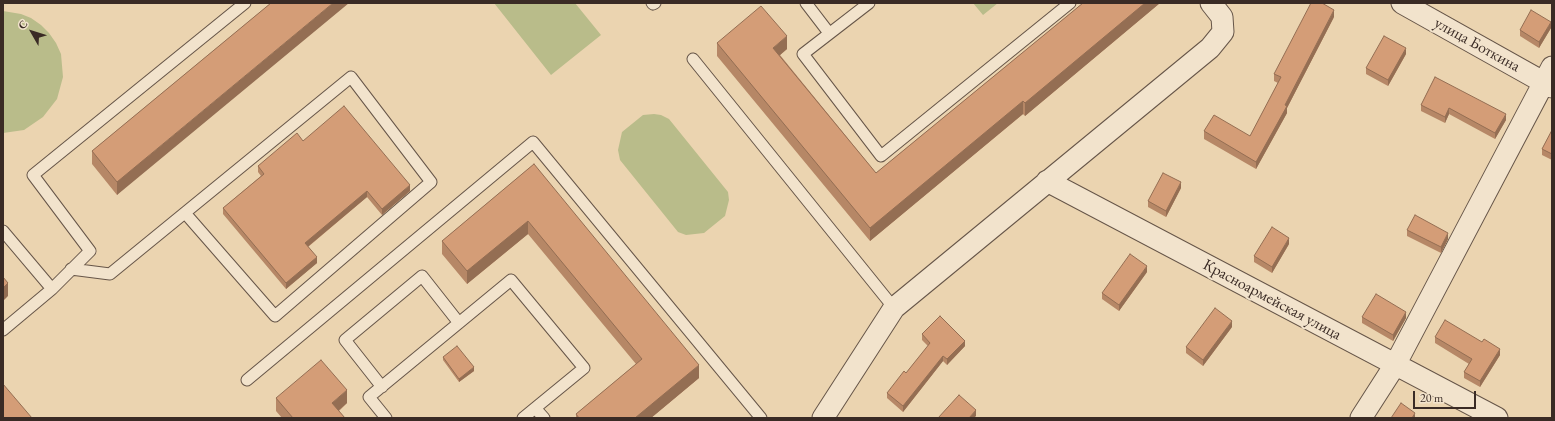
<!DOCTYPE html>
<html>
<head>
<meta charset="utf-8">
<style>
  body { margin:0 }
  #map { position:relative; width:1555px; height:421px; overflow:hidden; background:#ebd4b0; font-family:"EB Garamond",serif }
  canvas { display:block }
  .frame { position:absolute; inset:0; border:4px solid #3a2b25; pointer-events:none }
  .north { position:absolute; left:12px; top:12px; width:40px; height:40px; -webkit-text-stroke:3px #f2e3cc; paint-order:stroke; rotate:309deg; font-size:11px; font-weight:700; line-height:16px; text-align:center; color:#3a2b25 }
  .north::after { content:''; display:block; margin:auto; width:14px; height:18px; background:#3a2b25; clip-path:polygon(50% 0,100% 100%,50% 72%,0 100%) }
  .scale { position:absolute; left:1413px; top:391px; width:63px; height:18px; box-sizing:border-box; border:2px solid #3a2b25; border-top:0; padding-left:5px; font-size:12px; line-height:14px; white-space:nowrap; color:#3a2b25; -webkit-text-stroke:3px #f2e3cc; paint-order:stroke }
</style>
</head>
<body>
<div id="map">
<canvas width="1555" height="421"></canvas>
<div class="frame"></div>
<div class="north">С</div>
<div class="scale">20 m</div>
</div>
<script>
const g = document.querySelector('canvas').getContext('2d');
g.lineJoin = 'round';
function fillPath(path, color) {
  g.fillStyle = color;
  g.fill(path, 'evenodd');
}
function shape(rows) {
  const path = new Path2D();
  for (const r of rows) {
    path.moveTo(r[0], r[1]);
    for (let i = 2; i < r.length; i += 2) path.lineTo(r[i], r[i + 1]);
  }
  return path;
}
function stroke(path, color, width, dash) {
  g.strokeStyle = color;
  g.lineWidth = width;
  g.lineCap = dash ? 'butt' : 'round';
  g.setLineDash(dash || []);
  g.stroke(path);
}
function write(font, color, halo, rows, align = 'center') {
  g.font = font + ' "EB Garamond",serif';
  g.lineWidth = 4;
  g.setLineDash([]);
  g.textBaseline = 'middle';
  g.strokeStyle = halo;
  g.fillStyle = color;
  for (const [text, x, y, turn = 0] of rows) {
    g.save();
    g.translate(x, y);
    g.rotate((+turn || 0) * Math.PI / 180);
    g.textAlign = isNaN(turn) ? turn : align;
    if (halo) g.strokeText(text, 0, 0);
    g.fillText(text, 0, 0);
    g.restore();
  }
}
const green = shape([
  [494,3,575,3,601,35,551,75],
  [973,3,998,3,983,15],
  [3,11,21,14,31,18,41,25,49,33,56,43,61,54,63,77,57,99,43,117,24,130,3,133],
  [654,114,661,115,669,119,728,192,729,200,725,216,704,233,686,235,678,232,620,160,618,150,622,132,643,115]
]);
const service = shape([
  [652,3,653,4,655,3],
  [806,3,829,33],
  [869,3,803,54,881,156,1070,3],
  [693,59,894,308],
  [3,231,52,289],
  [71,269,110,274,351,77,431,182,275,316,185,213],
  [3,330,52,289,90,251,33,175,245,3],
  [247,380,533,142,761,418],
  [382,387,345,340,422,276,459,323],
  [535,408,544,418],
  [386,418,369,397,511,280,584,368,523,418]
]);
const minor = shape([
  [1402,3,1552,87],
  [1047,181,1497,418],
  [823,418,894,308,1210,48,1223,32,1222,17,1211,3],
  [1361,418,1395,365,1552,67]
]);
const wall = shape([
  [271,3,117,195,92,164,92,151],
  [1083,3,1160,3,1025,116,1023,114,870,241,717,56,717,43,787,49,780,55,876,173],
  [1334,17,1287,108,1287,113,1256,169,1204,139,1204,131,1250,136,1278,83,1274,81,1274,74],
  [1551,28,1539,48,1520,36,1520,30],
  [1406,54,1388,86,1366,74,1366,68],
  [1435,77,1506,120,1495,139,1449,114,1445,123,1421,111,1421,105],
  [1552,130,1552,160,1542,155,1542,149],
  [303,141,410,191,382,215,367,197,308,247,317,263,286,289,223,214,223,208,261,176,258,172,258,166],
  [534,164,699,378,651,418,576,418,576,414,636,364,528,234,467,284,442,254,442,241],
  [1181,188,1166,217,1148,207,1148,201],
  [1407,230,1448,239,1441,253,1407,236],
  [1289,244,1272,273,1254,262,1254,256],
  [1147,272,1119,311,1102,299,1102,293],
  [1362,317,1406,318,1393,341,1362,323],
  [1232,327,1203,366,1186,353,1186,347],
  [922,334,965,346,947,365,943,361,903,412,887,398,887,393,906,373,928,346,922,340],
  [1435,337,1500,355,1480,387,1464,378,1464,372,1469,364,1435,343],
  [443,357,474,371,459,382,443,360],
  [276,398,347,403,339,411,345,418,282,418,276,411]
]);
const shadedWall = shape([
  [333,3,349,3,117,195,117,182],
  [1145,3,1160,3,1025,116,1025,103],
  [1334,10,1334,17,1287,108,1287,113,1256,169,1256,162],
  [1551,22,1551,28,1539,48,1539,42],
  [787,36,787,49,773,61,773,48],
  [1406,48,1406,54,1388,86,1388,80],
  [1023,101,1023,114,870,241,870,228],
  [1449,108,1449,114,1445,123,1445,117],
  [1506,114,1506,120,1495,139,1495,133],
  [1181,182,1181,188,1166,217,1166,211],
  [410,185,410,191,382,215,382,209],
  [367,191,367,197,305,249,305,243],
  [528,221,528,234,467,284,467,271],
  [1448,233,1448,239,1441,253,1441,247],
  [1289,238,1289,244,1272,273,1272,267],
  [317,257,317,263,286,289,286,283],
  [1147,266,1147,272,1119,311,1119,305],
  [8,283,8,296,3,301,3,288],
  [1406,312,1406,318,1393,341,1393,335],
  [1232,321,1232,327,1203,366,1203,360],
  [965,341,965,346,947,365,947,359],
  [1500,349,1500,355,1480,387,1480,381],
  [943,356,943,361,903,412,903,406],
  [699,365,699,378,651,418,635,418],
  [474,367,474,371,459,382,459,379],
  [347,390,347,403,332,416,332,403],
  [976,410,976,416,974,418,969,418],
  [1415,413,1415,418,1412,418]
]);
const building = shape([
  [271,3,333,3,117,182,92,151,271,3],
  [1083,3,1145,3,1025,103,1023,101,870,228,717,43,761,6,787,36,773,48,876,173,1083,3],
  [1311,3,1322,3,1334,10,1285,105,1287,106,1256,162,1204,131,1214,115,1250,136,1281,77,1274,74,1311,3],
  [1531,10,1551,22,1539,42,1520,30,1531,10],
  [1384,36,1406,48,1388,80,1366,68,1384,36],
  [1435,77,1506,114,1495,133,1449,108,1445,117,1421,105,1435,77],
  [344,106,410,185,382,209,367,191,305,243,317,257,286,283,223,208,264,174,258,166,297,133,303,141,344,106],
  [1552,130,1552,154,1542,149,1552,130],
  [534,164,699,365,635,418,579,418,576,414,642,359,528,221,467,271,442,241,534,164],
  [1163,173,1181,182,1166,211,1148,201,1163,173],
  [1415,215,1448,233,1441,247,1407,230,1415,215],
  [1272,227,1289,238,1272,267,1254,256,1272,227],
  [1130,254,1147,266,1119,305,1102,293,1130,254],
  [3,277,8,283,3,288,3,277],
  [1376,294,1406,312,1393,335,1362,317,1376,294],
  [1215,308,1232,321,1203,360,1186,347,1215,308],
  [940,316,965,341,947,359,943,356,903,406,887,393,904,371,906,373,930,343,922,334,940,316],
  [1445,320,1482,342,1484,339,1500,349,1480,381,1464,372,1472,359,1435,337,1445,320],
  [457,346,474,367,459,379,443,357,457,346],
  [321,360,347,390,332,403,345,418,293,418,276,398,321,360],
  [3,384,32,418,3,418,3,384],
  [959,395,976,410,969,418,938,418,959,395],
  [1401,403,1415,413,1412,418,1391,418,1401,403]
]);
const streetNames = [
  ["улица Боткина",1477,45,29],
  ["Красноармейская улица",1272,300,28]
];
fillPath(green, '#b9bc8a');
stroke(service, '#665548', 13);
stroke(minor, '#665548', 23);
stroke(service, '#f2e3cc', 11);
stroke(minor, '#f2e3cc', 21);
fillPath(wall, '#b68766');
fillPath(shadedWall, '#946e53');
fillPath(building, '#d49d77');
stroke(building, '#946e53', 1);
write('16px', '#3a2b25', '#f2e3cc', streetNames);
</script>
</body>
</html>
